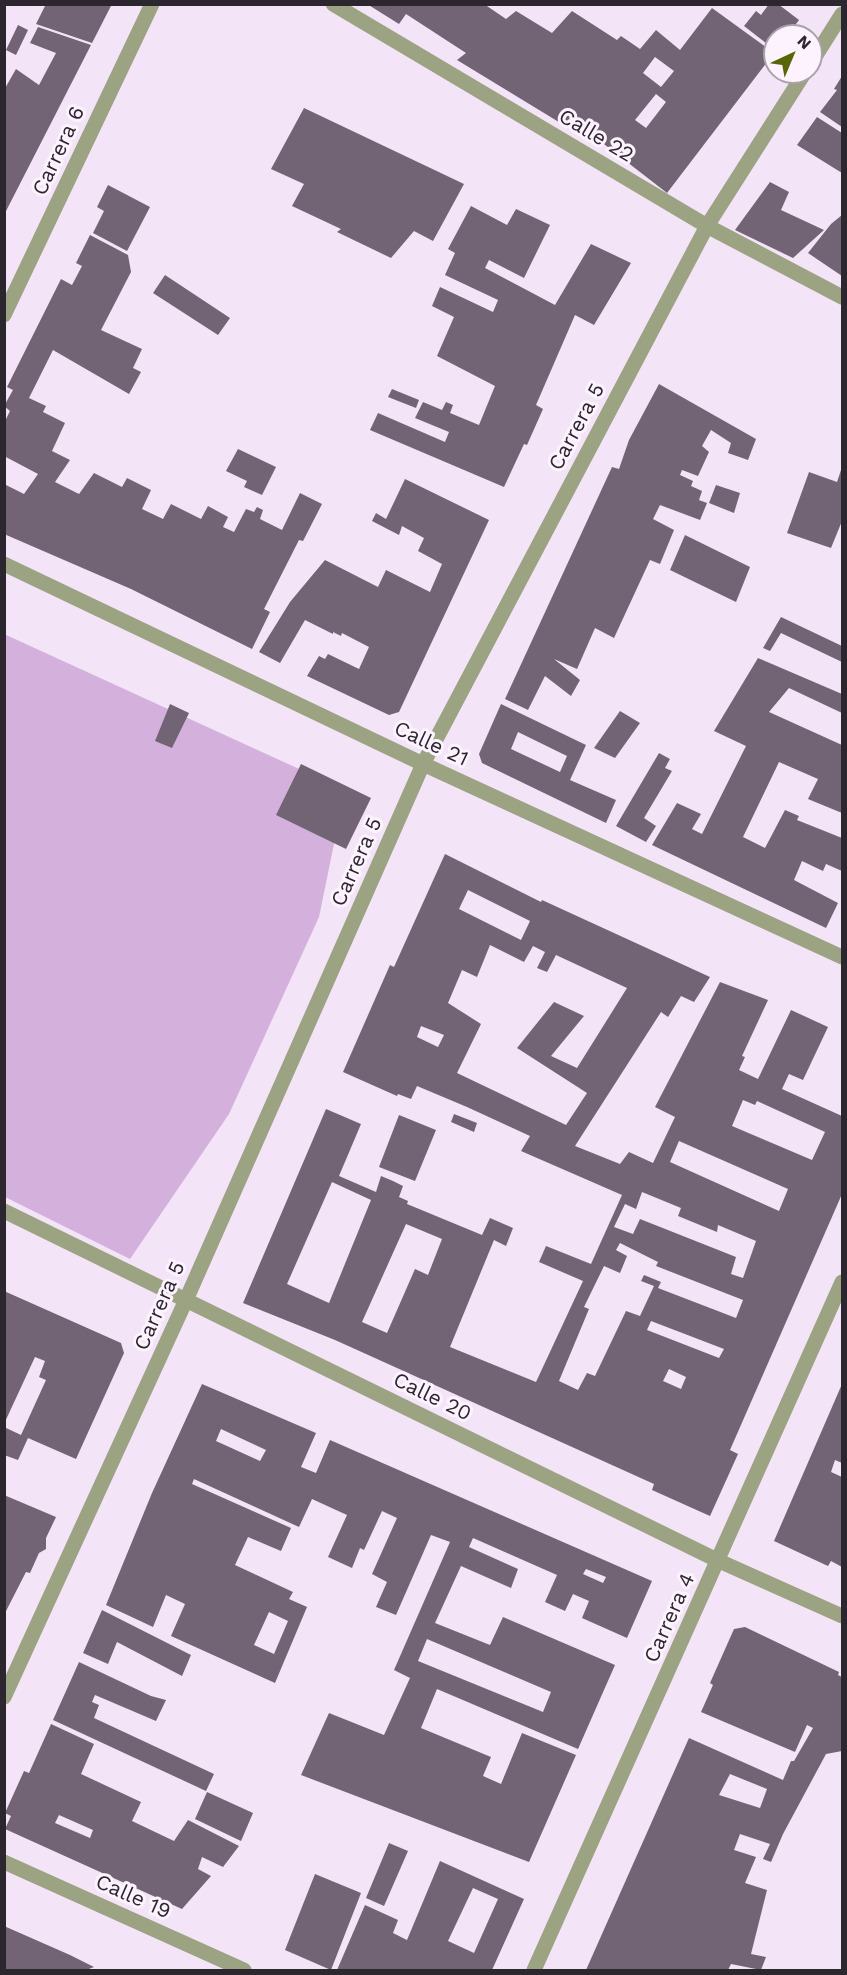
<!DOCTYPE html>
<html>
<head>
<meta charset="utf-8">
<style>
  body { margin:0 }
  #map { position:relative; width:847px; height:1975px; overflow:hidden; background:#f3e4f7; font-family:"Work Sans",sans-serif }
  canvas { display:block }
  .frame { position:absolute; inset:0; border:6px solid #2c272e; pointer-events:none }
  .north { position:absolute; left:763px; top:24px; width:60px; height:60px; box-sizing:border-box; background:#fdf3ff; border:2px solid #a9a1ab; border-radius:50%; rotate:44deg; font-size:16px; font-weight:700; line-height:24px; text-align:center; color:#2c272e }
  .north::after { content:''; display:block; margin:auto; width:21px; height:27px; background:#586509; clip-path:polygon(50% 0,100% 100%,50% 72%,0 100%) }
</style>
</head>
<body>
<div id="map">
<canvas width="847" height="1975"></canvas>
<div class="frame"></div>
<div class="north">N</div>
</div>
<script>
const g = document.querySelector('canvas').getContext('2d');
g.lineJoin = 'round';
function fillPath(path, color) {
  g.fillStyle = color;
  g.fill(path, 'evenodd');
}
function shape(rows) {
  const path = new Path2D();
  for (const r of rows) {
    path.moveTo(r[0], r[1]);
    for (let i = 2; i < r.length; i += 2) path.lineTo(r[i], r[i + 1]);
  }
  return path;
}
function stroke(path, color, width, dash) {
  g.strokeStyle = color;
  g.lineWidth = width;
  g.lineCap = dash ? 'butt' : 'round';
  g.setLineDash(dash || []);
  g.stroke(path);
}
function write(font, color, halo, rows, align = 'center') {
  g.font = font + ' "Work Sans",sans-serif';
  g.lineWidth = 6;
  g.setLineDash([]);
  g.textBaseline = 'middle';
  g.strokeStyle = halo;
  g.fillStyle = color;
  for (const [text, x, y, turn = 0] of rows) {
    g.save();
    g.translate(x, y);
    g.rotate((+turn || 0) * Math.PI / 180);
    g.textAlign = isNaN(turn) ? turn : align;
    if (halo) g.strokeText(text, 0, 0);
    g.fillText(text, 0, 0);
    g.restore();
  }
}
const green = shape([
  [4,634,345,790,319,917,229,1114,130,1259,5,1197]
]);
const building = shape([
  [46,4,112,4,92,43,36,24],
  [367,4,484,4,506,19,516,11,552,33,572,11,617,40,621,36,640,49,656,30,680,50,712,8,774,53,667,193,573,120,567,127,457,60,466,53,406,14,399,24],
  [655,57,674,71,661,87,643,73],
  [656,94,666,102,646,128,635,120],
  [769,4,778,4,799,20,787,36,775,36,775,50,744,26,756,11,761,15],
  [18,25,28,30,16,55,6,50],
  [38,27,91,45,4,215,4,90,16,69,39,85,56,53,30,43],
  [842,76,842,127,820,112,837,90,834,89],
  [304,108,464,184,433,241,414,231,391,258,337,232,341,229,292,206,304,184,271,169],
  [817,117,842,133,842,173,797,145],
  [770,182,789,192,781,210,824,230,793,258,735,230],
  [108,185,150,207,127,251,93,233,104,211,97,207],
  [471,206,507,225,516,209,550,225,524,278,489,260,485,268,555,305,591,244,631,263,594,325,575,315,536,405,543,409,527,445,524,444,504,487,370,430,378,413,445,442,449,432,415,418,423,402,442,410,446,402,453,405,450,413,479,425,495,386,437,356,454,317,432,306,440,287,493,312,498,300,445,275,455,253,448,249],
  [842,215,842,276,808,253,831,224],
  [90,235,128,255,131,272,101,330,142,349,133,368,141,372,129,394,53,350,29,398,46,406,43,412,65,423,52,451,70,460,55,482,79,494,94,473,122,487,127,478,151,490,142,509,163,519,171,504,201,519,208,506,228,517,223,527,234,532,246,509,254,512,257,507,263,510,260,519,282,530,300,493,322,504,303,541,299,540,264,609,270,612,252,649,131,589,4,534,4,484,24,494,38,474,4,456,4,423,10,411,4,406,13,390,7,387,61,279,72,285,82,266,76,263],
  [165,275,230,318,218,335,153,293],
  [659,384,756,439,748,460,728,453,731,443,711,430,702,446,709,452,698,476,682,470,680,475,693,481,691,486,702,491,699,500,707,503,700,520,660,505,653,519,674,530,660,564,650,560,614,638,595,628,577,669,554,659,580,680,571,696,545,676,528,710,505,699,612,467,619,469,629,440],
  [392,389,419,400,416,408,388,397],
  [238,449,276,467,262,495,244,487,247,481,226,471],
  [842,467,842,521,831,548,787,533,809,472,837,482],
  [405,479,489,520,399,712,389,715,307,676,319,656,325,659,328,654,359,669,369,647,342,633,341,636,333,632,333,634,305,620,280,663,259,652,290,602,325,560,378,587,386,570,430,592,442,564,418,551,424,538,402,526,399,535,372,521,376,513,386,519],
  [716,485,740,493,734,513,709,503],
  [685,535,750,567,736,602,670,570],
  [781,617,842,646,842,662,781,633,770,651,763,648],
  [758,658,842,694,842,713,789,688,769,712,842,745,842,813,808,799,818,779,779,762,743,837,765,848,785,810,799,816,797,820,842,838,842,871,826,864,823,871,802,861,794,880,838,903,826,928,652,845,677,803,701,814,692,829,702,834,746,746,714,731],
  [170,704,189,713,172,748,155,741],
  [501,704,586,745,570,780,616,800,606,823,482,763,479,754],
  [518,732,567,756,560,772,511,749],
  [620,711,640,723,615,758,594,748],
  [659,753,670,759,665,768,672,771,644,818,656,826,646,842,616,826],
  [301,764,371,798,346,849,276,815],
  [445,854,541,902,542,900,710,977,694,1002,681,996,668,1017,661,1012,575,1146,620,1164,629,1152,653,1163,675,1117,655,1107,720,982,768,1000,742,1056,745,1057,739,1070,758,1079,791,1010,828,1027,803,1080,789,1074,782,1089,842,1116,842,1194,730,1450,738,1454,710,1516,652,1490,654,1484,335,1340,243,1303,326,1109,361,1124,339,1176,376,1192,381,1176,393,1181,403,1186,399,1197,408,1201,407,1204,482,1235,490,1218,513,1228,506,1246,494,1240,450,1347,536,1382,583,1281,539,1262,546,1246,591,1264,622,1195,521,1151,530,1136,467,1107,417,1086,411,1099,398,1094,397,1096,343,1072,390,965,394,967],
  [468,890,530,921,521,940,459,909],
  [490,945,524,962,533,946,545,952,537,968,547,972,556,955,627,988,577,1068,551,1056,584,1016,554,1002,517,1048,587,1093,566,1125,457,1073,481,1024,448,1003,462,970,477,977],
  [421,1026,444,1035,438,1047,417,1037],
  [743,1100,755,1105,757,1101,825,1132,812,1160,732,1126],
  [679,1141,788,1189,779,1211,670,1162],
  [332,1182,371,1200,329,1303,287,1284],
  [642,1192,681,1208,678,1216,717,1232,718,1225,756,1241,743,1278,731,1274,736,1257,640,1219,633,1234,614,1227,625,1204,636,1209],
  [406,1224,442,1239,428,1275,415,1269,387,1333,362,1322],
  [620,1243,658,1262,656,1266,743,1300,736,1318,658,1288,661,1282,644,1275,641,1281,654,1286,640,1316,626,1311,595,1376,587,1373,578,1390,559,1381,589,1309,584,1307,604,1266,620,1273,627,1256,616,1250],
  [651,1321,724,1349,719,1358,647,1330],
  [669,1369,686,1377,681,1389,663,1381],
  [454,1114,477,1123,474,1132,451,1122],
  [399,1115,436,1130,415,1181,379,1167],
  [4,1291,121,1343,124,1353,76,1459,28,1438,18,1460,4,1455,4,1427,21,1435,46,1380,39,1377,45,1361,35,1357,4,1424],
  [202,1384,316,1433,301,1467,316,1473,330,1440,652,1581,627,1638,582,1618,589,1601,573,1594,565,1611,545,1602,557,1575,473,1538,469,1547,518,1569,511,1588,461,1566,435,1623,490,1645,503,1617,615,1665,578,1749,437,1689,421,1728,491,1757,483,1776,501,1784,522,1733,576,1755,529,1862,301,1775,329,1713,384,1735,410,1678,394,1670,450,1542,431,1535,396,1615,376,1607,387,1582,372,1574,397,1518,382,1511,364,1550,360,1548,352,1568,328,1557,347,1515,312,1499,299,1527,194,1479,192,1484,291,1528,281,1551,248,1537,235,1565,293,1592,289,1599,307,1607,275,1683,171,1636,185,1604,166,1595,153,1627,106,1605,152,1493],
  [221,1429,266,1450,260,1461,216,1441],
  [586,1569,606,1577,603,1583,583,1574],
  [269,1612,288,1621,274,1654,254,1645],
  [427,1639,551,1692,543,1712,418,1661],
  [842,1384,842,1463,835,1460,831,1472,842,1477,842,1567,831,1561,828,1566,774,1541],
  [4,1495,56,1517,46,1538,46,1549,39,1553,30,1573,26,1572,4,1615],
  [102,1610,191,1655,182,1676,117,1642,108,1664,83,1653],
  [745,1627,839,1672,838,1675,842,1677,842,1751,826,1754,783,1834,771,1862,763,1859,770,1844,740,1834,734,1850,756,1857,745,1883,767,1890,751,1954,766,1957,761,1970,731,1964,728,1970,586,1970,689,1738,783,1780,791,1761,794,1761,813,1728,807,1725,795,1752,701,1712,713,1685,710,1683,734,1629],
  [730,1774,767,1789,760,1808,719,1795],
  [79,1662,151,1696,166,1700,156,1721,95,1695,92,1702,99,1705,94,1718,214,1774,206,1791,53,1720],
  [51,1724,94,1744,81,1774,141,1802,132,1821,174,1841,188,1820,239,1846,223,1867,202,1857,198,1869,211,1876,182,1909,5,1829,11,1816,5,1813,24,1771,29,1773],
  [59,1815,93,1830,90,1838,55,1823],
  [207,1792,253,1813,241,1841,195,1819],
  [389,1843,408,1851,384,1906,366,1898],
  [440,1861,524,1899,492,1970,337,1970,365,1905,398,1920,393,1933,407,1940],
  [473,1888,498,1899,474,1953,448,1941],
  [315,1874,361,1893,331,1970,285,1950],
  [4,1926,70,1955,94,1967,86,1970,4,1970]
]);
const street = shape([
  [333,4,707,226,842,297],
  [811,63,842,14],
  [4,315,152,4],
  [4,564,423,764,842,957],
  [4,1211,719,1561,842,1616],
  [4,1697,186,1300,423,764,707,226,805,72],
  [4,1862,244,1970],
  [534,1970,842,1282]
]);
const streetNames = [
  ["Calle 22",596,136,31],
  ["Carrera 6",59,151,-65],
  ["Carrera 5",577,427,-62],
  ["Calle 21",431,744,25],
  ["Carrera 5",357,862,-66],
  ["Carrera 5",160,1306,-66],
  ["Calle 20",432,1397,26],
  ["Carrera 4",670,1618,-66],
  ["Calle 19",133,1897,24]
];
fillPath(green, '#d4b1dc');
fillPath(building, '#726475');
stroke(street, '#9ba383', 15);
write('21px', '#2c272e', '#fdf3ff', streetNames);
</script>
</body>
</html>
